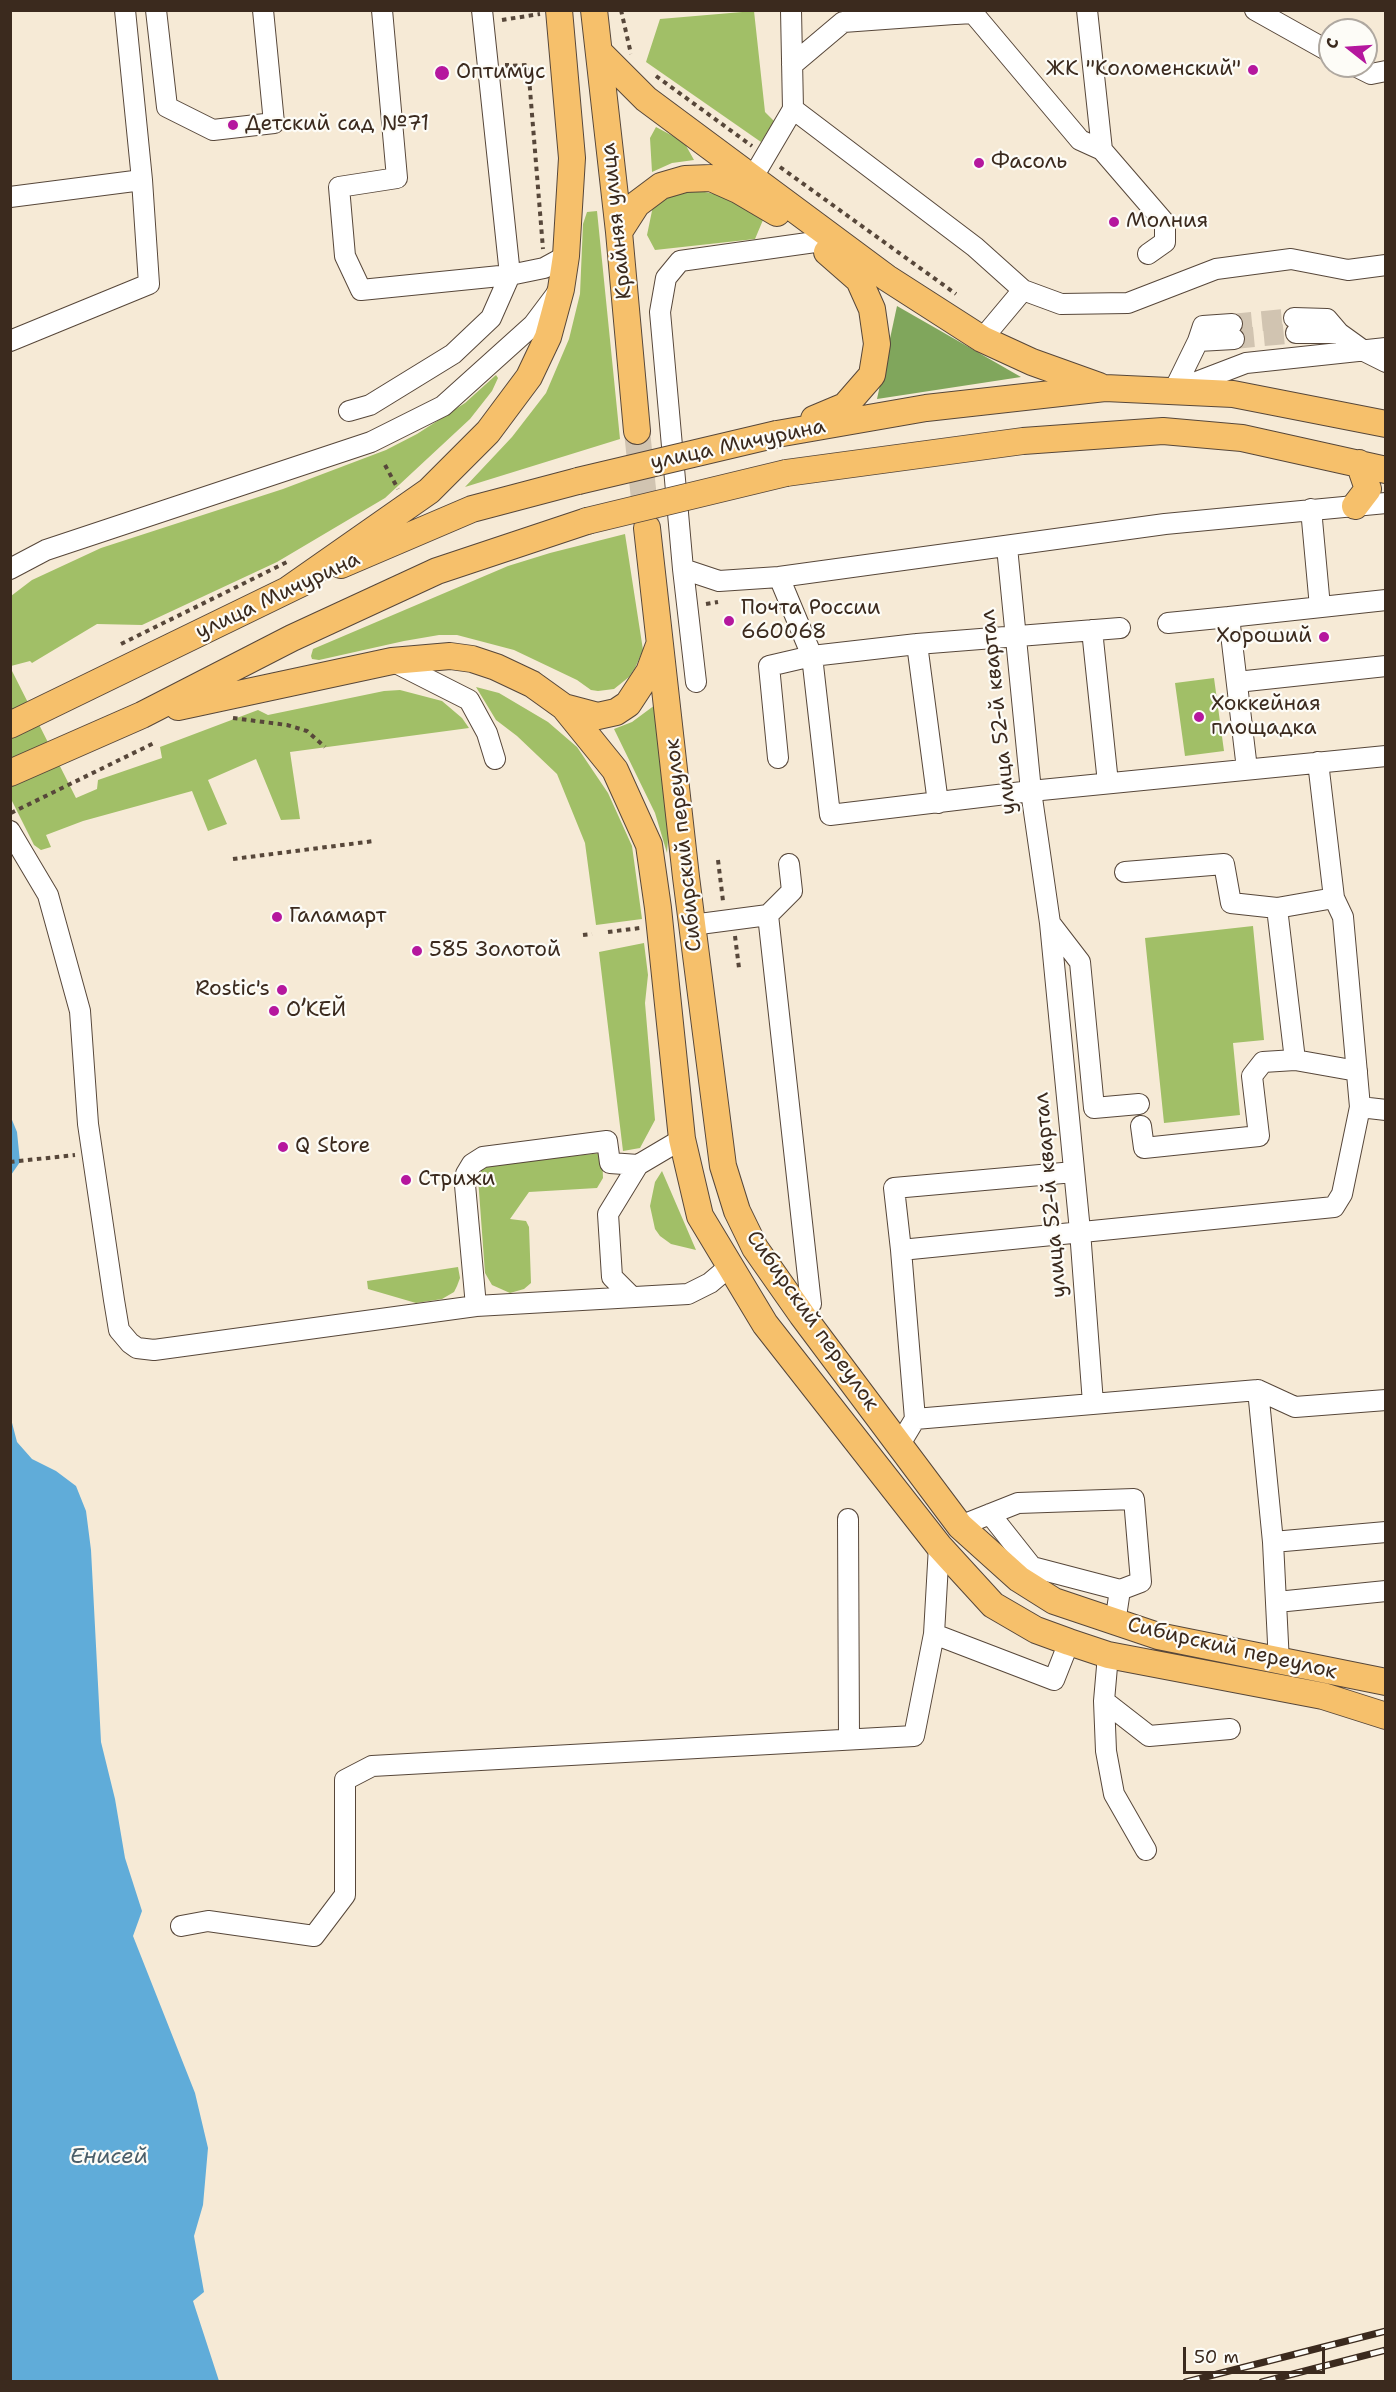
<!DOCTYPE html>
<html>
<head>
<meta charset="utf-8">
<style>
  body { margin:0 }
  #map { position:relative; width:1396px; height:2392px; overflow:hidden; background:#f6ead6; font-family:"Shantell Sans",sans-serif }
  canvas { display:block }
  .frame { position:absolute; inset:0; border:12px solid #3b2a1e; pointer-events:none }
  .north { position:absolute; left:1318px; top:18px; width:60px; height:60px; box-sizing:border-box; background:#fdfcf7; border:2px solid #afa8a0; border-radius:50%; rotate:287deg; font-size:16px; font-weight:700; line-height:24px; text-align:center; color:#3b2a1e }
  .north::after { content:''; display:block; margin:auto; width:21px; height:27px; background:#b5179e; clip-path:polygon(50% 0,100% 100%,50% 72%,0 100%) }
  .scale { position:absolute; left:1183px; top:2347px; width:142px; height:27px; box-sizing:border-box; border:3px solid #3b2a1e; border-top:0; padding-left:8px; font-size:18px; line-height:21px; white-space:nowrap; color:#3b2a1e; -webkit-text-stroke:4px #fdfcf7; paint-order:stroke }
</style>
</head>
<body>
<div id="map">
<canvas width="1396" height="2392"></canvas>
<div class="frame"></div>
<div class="north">С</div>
<div class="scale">50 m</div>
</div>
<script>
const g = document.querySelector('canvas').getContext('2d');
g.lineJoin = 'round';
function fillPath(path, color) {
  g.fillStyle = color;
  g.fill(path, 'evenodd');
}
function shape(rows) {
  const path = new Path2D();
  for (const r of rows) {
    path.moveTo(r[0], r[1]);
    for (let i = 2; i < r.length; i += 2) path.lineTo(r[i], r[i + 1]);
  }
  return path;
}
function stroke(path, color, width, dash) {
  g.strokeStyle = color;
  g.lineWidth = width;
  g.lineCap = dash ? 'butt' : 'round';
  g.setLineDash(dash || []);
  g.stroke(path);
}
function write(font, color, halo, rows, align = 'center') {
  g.font = font + ' "Shantell Sans",sans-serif';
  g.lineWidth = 4.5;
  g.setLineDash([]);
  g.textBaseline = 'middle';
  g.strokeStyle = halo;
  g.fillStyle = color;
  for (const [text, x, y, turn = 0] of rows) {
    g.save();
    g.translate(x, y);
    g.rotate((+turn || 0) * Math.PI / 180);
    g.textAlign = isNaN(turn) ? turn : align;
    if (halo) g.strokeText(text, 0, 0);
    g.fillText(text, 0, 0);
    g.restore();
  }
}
const green = shape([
  [754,11,765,112,774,121,761,142,646,62,660,19],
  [656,127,684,142,694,160,672,163,652,172,650,138],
  [700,191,729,197,755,210,763,220,755,239,655,250,647,235,653,206,673,193],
  [597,211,620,439,465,487,512,437,546,393,569,339,580,294,583,224,587,212],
  [496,375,498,378,492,391,470,419,385,498,277,562,142,625,97,624,32,663,30,661,11,666,11,596,32,580,101,548,283,489,386,450,417,434,465,403],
  [625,534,643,650,635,668,629,677,614,689,598,691,591,690,577,680,514,650,457,635,439,635,404,641,319,660,312,659,311,656,313,649,508,566,550,553],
  [10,667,76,798,97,789,98,780,162,758,160,747,258,710,268,715,384,691,400,690,442,701,462,718,469,728,290,752,300,819,281,820,256,759,208,780,227,824,208,831,192,791,83,821,46,835,51,847,41,850,34,845,11,799],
  [1214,678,1224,751,1185,756,1175,683],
  [476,687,499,693,548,722,577,747,608,793,632,846,642,919,596,925,585,843,557,774,517,736,496,720],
  [655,705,670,812,667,853,655,813,614,729,632,722],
  [1253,926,1264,1040,1233,1043,1240,1115,1164,1123,1145,938],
  [644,943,648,975,645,1003,655,1120,640,1148,623,1151,599,952],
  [602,1153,603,1178,597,1188,529,1192,510,1219,526,1221,529,1227,531,1283,524,1289,510,1293,492,1285,485,1273,478,1178,482,1168,495,1164],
  [662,1171,696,1250,671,1244,660,1236,655,1229,650,1206,655,1182],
  [458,1267,460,1278,457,1286,454,1292,442,1299,416,1303,368,1289,367,1281]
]);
const forest = shape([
  [897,306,1021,377,877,399]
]);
const water = shape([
  [10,1115,17,1132,20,1162,11,1175],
  [10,1415,17,1442,32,1459,56,1471,76,1486,86,1511,91,1550,101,1742,115,1799,125,1858,142,1911,133,1936,195,2093,208,2148,203,2205,194,2236,204,2292,193,2301,219,2381,11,2381]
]);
const minorTunnel = shape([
  [1232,324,1294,318],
  [1234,339,1296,333]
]);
const majorTunnel = shape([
  [637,431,647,528]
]);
const path = shape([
  [621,10,631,54],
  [502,20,540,14],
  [507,63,507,66,528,65,543,249],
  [656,76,752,146],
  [780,167,956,294],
  [385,465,398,489],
  [706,604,718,602],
  [121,644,287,562],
  [233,718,287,725,307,731,325,747],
  [11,813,156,742],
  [233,859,374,841],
  [718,860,723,901],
  [608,932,640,928],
  [583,935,592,934],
  [735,936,739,968],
  [10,1162,75,1155]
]);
const minor = shape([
  [156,10,167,107,213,130,274,123,263,10],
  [382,10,397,178,339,187,345,256,361,290,510,275,544,268,566,256],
  [956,10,956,14,973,13,1080,140,1102,150,1165,223,1165,242,1148,254],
  [1087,10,1102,150],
  [1255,10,1330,52],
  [792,65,843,22,968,13],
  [1355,66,1371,74,1386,71],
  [793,109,975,247,1023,290,982,339],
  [753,177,793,109,791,10],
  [10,197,142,180],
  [815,242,680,261,666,278,660,312,683,569,719,581,779,577,1165,524,1386,503],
  [1023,290,1061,304,1128,303,1216,269,1291,259,1348,270,1386,265],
  [1294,318,1327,319,1339,333,1364,351,1386,362],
  [1296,333,1339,333],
  [10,341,149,284,142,180,125,10],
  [1198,341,1234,339],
  [1178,389,1246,363,1386,348],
  [1174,390,1198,341,1203,326,1232,324],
  [349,411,370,405,453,354,491,318,510,275,482,10],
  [1311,509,1320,607],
  [1007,547,1031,791,1050,923,1080,1231,1093,1403],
  [10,569,46,550,371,442,443,406,533,325,557,293],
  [683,569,696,682],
  [779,577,812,656,917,644,1120,628],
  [1168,623,1229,617],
  [1092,630,1108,783],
  [917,644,938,803],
  [392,661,469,700,487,733,495,759],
  [1237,682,1386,666],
  [778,758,769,666,812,656,830,815,1031,791,1386,756],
  [1318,762,1334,898,1343,917,1360,1107,1386,1110],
  [1247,769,1229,617,1386,600],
  [10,831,48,895,80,1011,88,1124,114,1300,119,1330,130,1343,137,1348,154,1350,476,1306,688,1294,710,1283,729,1267],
  [1125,872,1224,864,1231,903,1277,908,1334,898],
  [1277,908,1295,1060],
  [768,915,792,891,789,864],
  [1050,923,1080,962,1094,1108,1139,1104],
  [692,925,768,915,811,1304,802,1315],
  [1141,1126,1144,1148,1259,1136,1252,1076,1263,1062,1295,1060,1357,1071],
  [901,1250,894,1188,1074,1172],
  [632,1297,612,1277,608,1214,638,1165,682,1139],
  [476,1306,465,1185,466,1174,472,1164,483,1157,607,1141,610,1163,638,1165],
  [1258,1390,1273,1542,1279,1663],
  [915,1419,1258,1390,1295,1407,1386,1400],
  [900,1444,915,1419,901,1250,1334,1207,1342,1194,1360,1107],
  [990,1514,1032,1567,1120,1590],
  [848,1519,849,1738],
  [960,1526,1018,1503,1134,1499,1141,1582,1120,1590,1115,1623],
  [1273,1542,1386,1532],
  [1277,1602,1386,1591],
  [934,1634,1054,1680,1069,1642],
  [1108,1655,1104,1701,1106,1751,1114,1794,1146,1850],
  [1104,1701,1149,1736,1230,1729],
  [181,1926,208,1921,314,1936,345,1895,345,1780,372,1766,914,1736,934,1634,939,1546]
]);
const major = shape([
  [594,10,619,232,637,431],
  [599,52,646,99,887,278,982,339,1032,362,1099,386],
  [619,232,637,204,661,186,685,179,711,178,738,190,777,213],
  [814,419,845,406,872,375,877,344,872,309,859,280,827,252],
  [777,434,926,408,1105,388,1233,394,1386,424],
  [786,473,1023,441,1163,431,1242,438,1386,470],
  [1355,506,1368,489,1359,463],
  [647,528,686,877,723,1166,737,1211,755,1248,802,1315,960,1526,1019,1579,1054,1601,1158,1636,1386,1682],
  [341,565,472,509,578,481],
  [289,589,429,491,488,432,529,377,548,337,561,289,566,256,572,158,559,10],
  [178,707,392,661,450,656,472,659,496,667,532,684,564,707,598,716,616,712,628,704,649,672,659,645],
  [564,707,615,770,649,845,658,908,682,1139,700,1216,765,1324,939,1546,993,1605,1036,1630,1069,1642,1108,1655,1323,1696,1386,1716],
  [10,725,302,583],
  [10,773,142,715,292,638,437,571,587,521]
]);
const rail = shape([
  [1186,2382,1386,2331],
  [1262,2382,1386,2350]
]);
const majorBridge = shape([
  [578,481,777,434],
  [587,521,786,473]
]);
const markers = [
  [1253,70,6,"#b5179e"],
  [442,73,8,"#b5179e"],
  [233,125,6,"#b5179e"],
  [979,163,6,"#b5179e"],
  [1114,222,6,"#b5179e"],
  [729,621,6,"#b5179e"],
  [1324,637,6,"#b5179e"],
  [1199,717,6,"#b5179e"],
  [277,917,6,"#b5179e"],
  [417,951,6,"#b5179e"],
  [282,990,6,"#b5179e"],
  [274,1011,6,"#b5179e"],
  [283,1147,6,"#b5179e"],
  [406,1180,6,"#b5179e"]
];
const poiNames = [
  ["ЖК \"Коломенский\"",1241,70,"right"],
  ["Оптимус",456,73],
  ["Детский сад №71",245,125],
  ["Фасоль",991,163],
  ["Молния",1126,222],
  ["Почта России",741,609],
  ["660068",741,633],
  ["Хороший",1312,637,"right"],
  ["Хоккейная",1211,705],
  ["площадка",1211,729],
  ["Галамарт",289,917],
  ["585 Золотой",429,951],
  ["Rostic's",270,990,"right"],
  ["О’КЕЙ",286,1011],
  ["Q Store",295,1147],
  ["Стрижи",418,1180]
];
const streetNames = [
  ["Крайняя улица",617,221,-96],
  ["улица Мичурина",738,445,-12],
  ["улица Мичурина",278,596,-25],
  ["улица 52-й квартал",999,712,-96],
  ["Сибирский переулок",684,845,-96],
  ["улица 52-й квартал",1051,1195,-95],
  ["Сибирский переулок",812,1321,55],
  ["Сибирский переулок",1232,1649,13]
];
const waterNames = [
  ["Енисей",109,2157]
];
fillPath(green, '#a1bf67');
fillPath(forest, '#80a65c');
fillPath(water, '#60acd9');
stroke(minorTunnel, '#d1c4b1', 20, [20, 10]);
stroke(majorTunnel, '#d1c4b1', 26, [26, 13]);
stroke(minor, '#57473a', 22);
stroke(major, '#57473a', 28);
stroke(path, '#57473a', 4, [4.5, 4.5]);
stroke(minor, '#fff', 20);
stroke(major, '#f6c06b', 26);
stroke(rail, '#3b2a1e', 7);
stroke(rail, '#fdfcf7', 4.5, [14]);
stroke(majorBridge, '#57473a', 28, []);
stroke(majorBridge, '#f6c06b', 26);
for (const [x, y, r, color] of markers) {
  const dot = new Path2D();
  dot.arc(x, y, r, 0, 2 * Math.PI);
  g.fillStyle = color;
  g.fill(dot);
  stroke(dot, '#fdfcf7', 2);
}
write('21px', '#3b2a1e', '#fdfcf7', poiNames, 'left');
write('21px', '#3b2a1e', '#fdfcf7', streetNames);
write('italic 22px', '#4a5e69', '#fdfcf7', waterNames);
</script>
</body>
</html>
